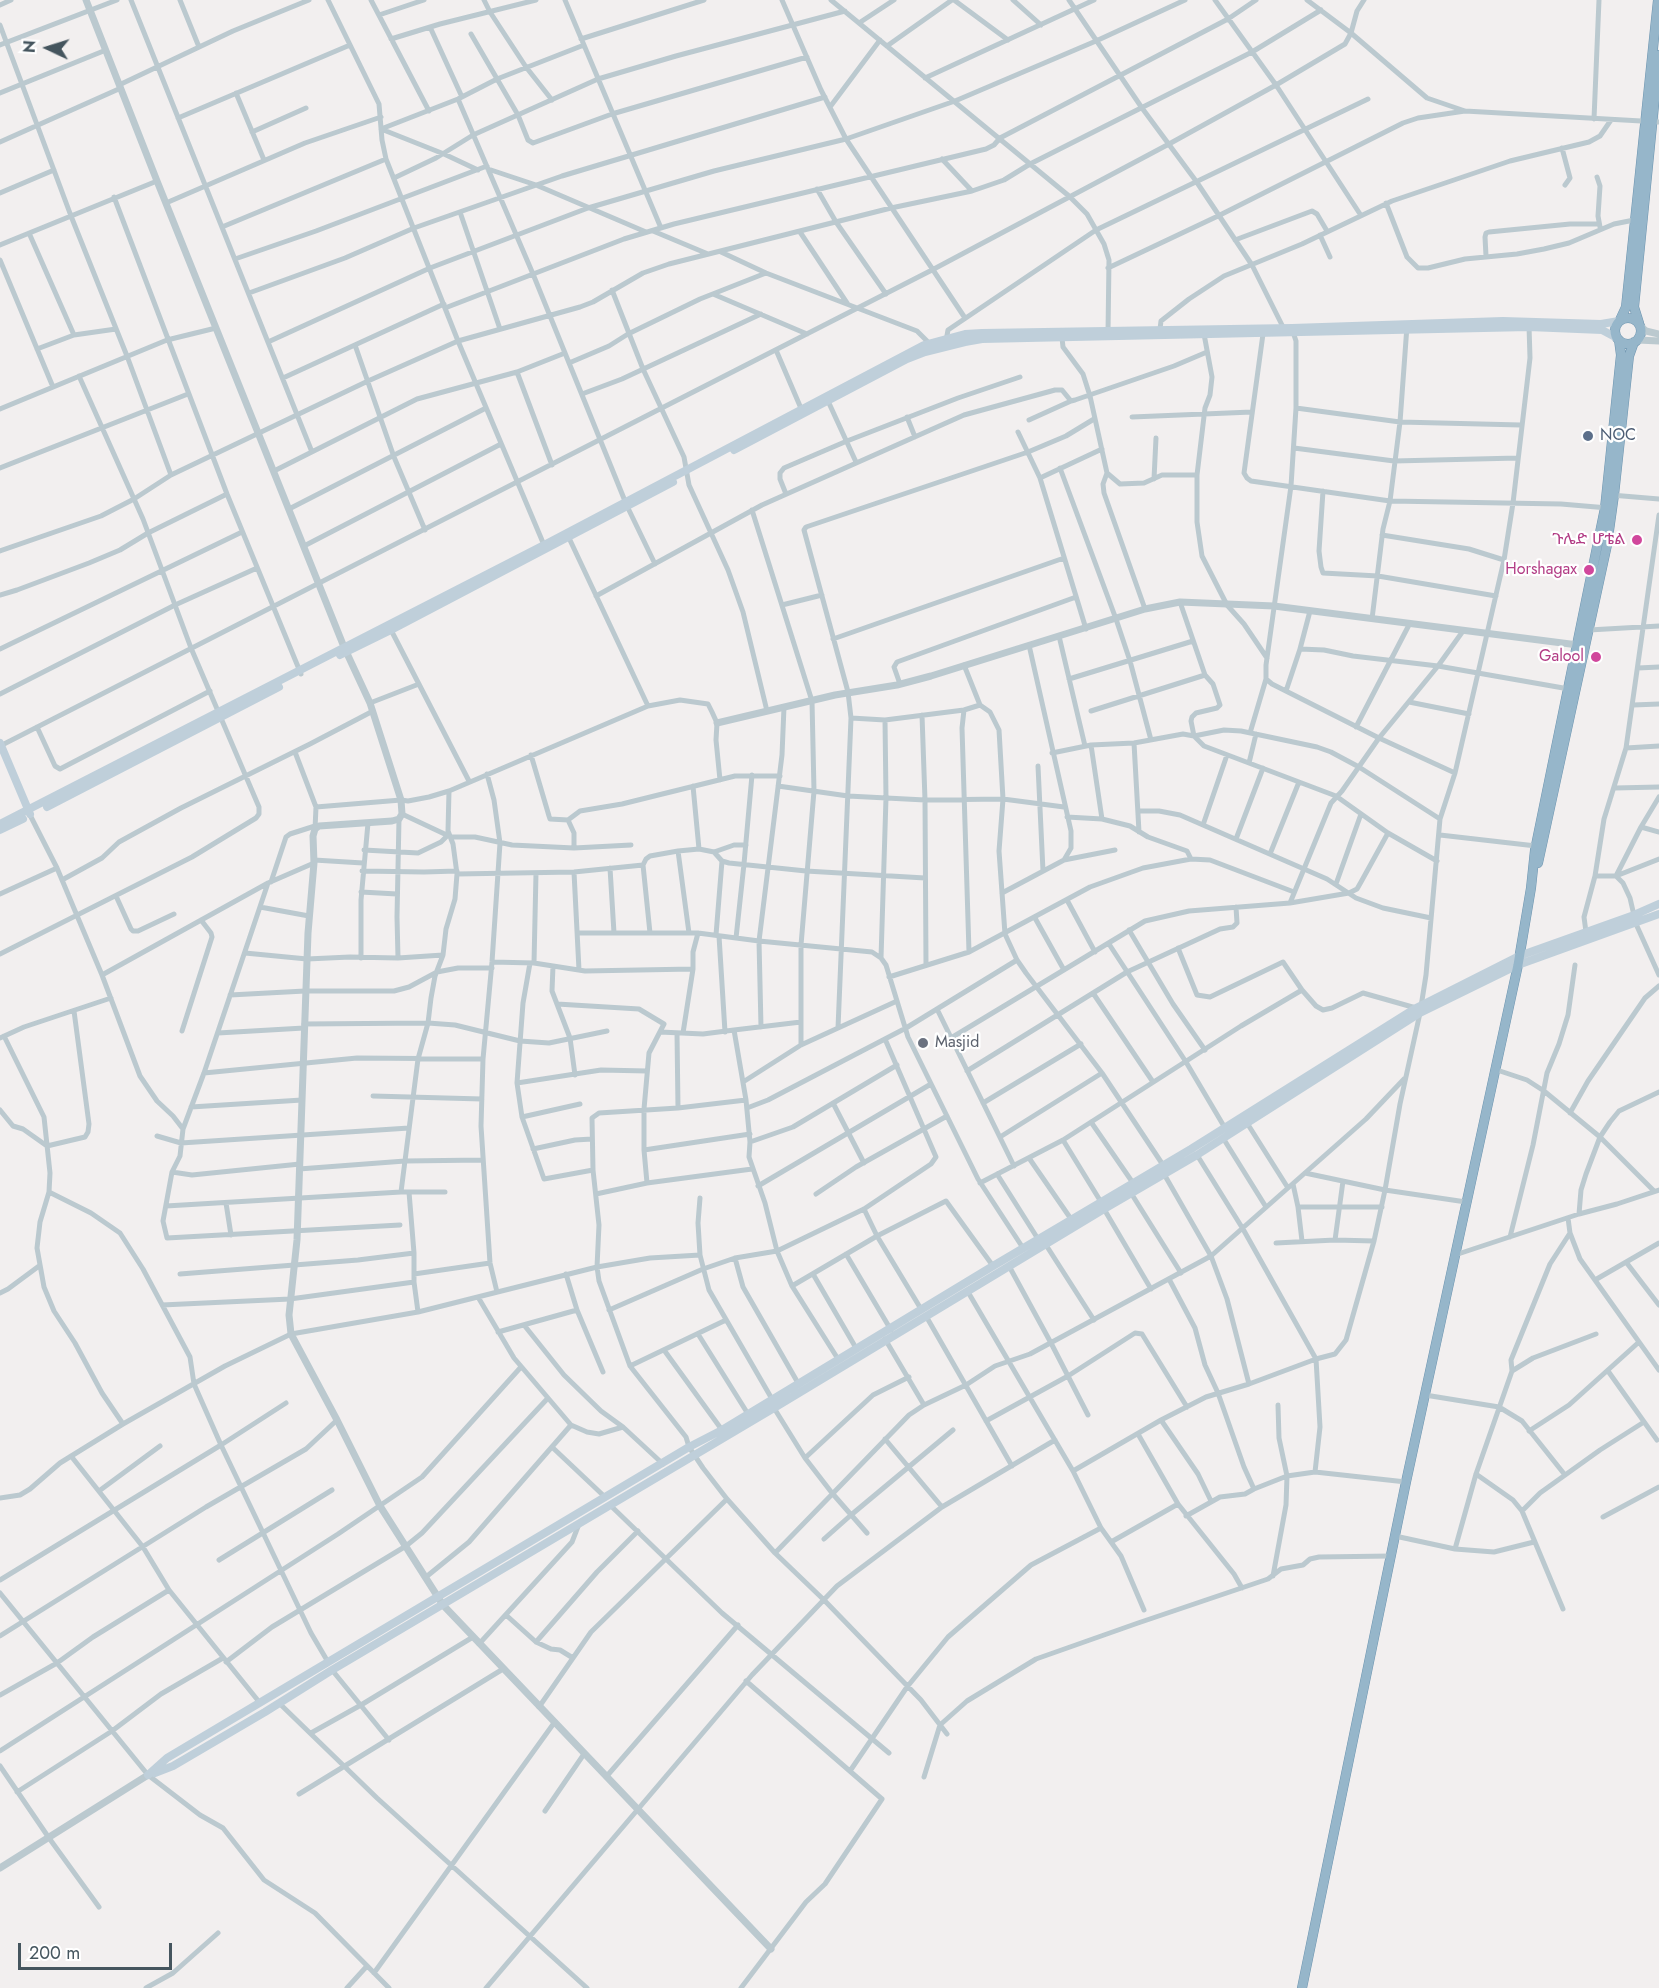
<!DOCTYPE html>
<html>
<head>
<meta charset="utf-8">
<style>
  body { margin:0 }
  #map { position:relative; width:1659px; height:1988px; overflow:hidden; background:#f2efef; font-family:Jost,sans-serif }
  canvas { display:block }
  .north { position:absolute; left:18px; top:18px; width:60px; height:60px; -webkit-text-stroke:4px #fff; paint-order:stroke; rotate:274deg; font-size:16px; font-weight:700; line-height:24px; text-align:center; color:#45555e }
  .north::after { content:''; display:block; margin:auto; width:21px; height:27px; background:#45555e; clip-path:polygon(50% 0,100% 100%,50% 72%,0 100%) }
  .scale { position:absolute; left:18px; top:1943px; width:154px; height:27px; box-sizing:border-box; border:3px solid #45555e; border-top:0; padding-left:8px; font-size:18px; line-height:21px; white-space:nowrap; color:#45555e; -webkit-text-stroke:4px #fff; paint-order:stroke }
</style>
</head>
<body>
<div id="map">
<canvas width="1659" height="1988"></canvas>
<div class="north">N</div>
<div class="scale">200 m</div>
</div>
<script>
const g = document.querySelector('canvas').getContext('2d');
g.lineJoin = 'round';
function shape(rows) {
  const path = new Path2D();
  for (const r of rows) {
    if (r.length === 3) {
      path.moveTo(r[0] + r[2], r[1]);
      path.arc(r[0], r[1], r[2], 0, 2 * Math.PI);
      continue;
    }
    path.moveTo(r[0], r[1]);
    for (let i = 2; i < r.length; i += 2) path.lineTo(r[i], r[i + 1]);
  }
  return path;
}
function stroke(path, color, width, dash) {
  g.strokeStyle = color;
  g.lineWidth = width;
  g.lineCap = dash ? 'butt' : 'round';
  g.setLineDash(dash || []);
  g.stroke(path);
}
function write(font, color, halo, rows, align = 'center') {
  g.font = font + ' Jost,"Noto Sans Ethiopic",sans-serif';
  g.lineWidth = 4.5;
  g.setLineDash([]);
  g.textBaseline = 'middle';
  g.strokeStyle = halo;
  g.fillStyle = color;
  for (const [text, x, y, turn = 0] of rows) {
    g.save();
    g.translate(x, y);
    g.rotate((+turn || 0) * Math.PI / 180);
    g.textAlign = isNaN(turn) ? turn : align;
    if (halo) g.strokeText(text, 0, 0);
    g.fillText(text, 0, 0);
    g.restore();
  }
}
const minor = shape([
  [131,0,312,452],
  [180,0,199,47],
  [328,0,379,104,382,140,386,159,458,341,544,545],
  [371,0,429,111],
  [484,0,490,12,526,67,552,100],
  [565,0,661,228],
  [782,0,821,90,846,139,965,318],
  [831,0,1069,196,1087,214,1104,244,1109,260,1108,333],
  [954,0,1008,40],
  [1013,0,1041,25],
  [1069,0,1142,108,1196,181,1252,265,1284,329],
  [1215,0,1276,85,1360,214],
  [1307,0,1351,33,1427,98,1465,111,1659,122],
  [0,5,11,0],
  [379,15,424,0],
  [859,23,894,0],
  [0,25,71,216,127,356,171,475],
  [430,27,462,97],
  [471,34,518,115,528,140,533,143,612,114,807,57],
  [391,39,440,24,536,0],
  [581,39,704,0],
  [0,45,117,0],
  [887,46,952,0],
  [925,78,1094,0],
  [119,85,233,31,309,0],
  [0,93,106,50],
  [236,93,264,160],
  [458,99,533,274,627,506,655,564],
  [830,107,880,40],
  [178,118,350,45],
  [1594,119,1599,0],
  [381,129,458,99,497,79,584,45],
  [381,129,444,154,478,170],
  [252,132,306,108],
  [0,142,121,88],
  [1562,148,1570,178,1565,185],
  [942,159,972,191],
  [488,169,536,185,646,232],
  [1597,177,1600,186,1598,216,1600,227],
  [394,178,436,158,473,135,598,79,676,56,845,11],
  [817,189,836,222,886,294],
  [0,193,54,170],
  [114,197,227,494,301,674],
  [166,203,305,143,381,117],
  [1386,203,1407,257,1418,268,1428,268,1465,259,1517,254,1544,249,1569,243,1614,224,1634,220],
  [460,212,500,329],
  [222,227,386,159],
  [653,231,708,254],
  [800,232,847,303],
  [29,233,74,335],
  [1320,235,1330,257],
  [1235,240,1312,211,1317,214,1327,231],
  [0,245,157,181],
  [721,252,766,273,917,331,931,345],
  [1486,256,1485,237,1486,233,1489,232,1570,224,1599,224],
  [235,259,316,231,487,166],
  [0,260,53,387],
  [1108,268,1218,216,1403,123,1418,118,1465,111],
  [612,290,643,369,684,457,689,485,728,570,743,612,767,711],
  [249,293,345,258,414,228,562,176,825,97],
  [713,294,807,334],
  [445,308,624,239,674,224,986,149,994,145,1000,138,1228,19,1256,0],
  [1160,329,1161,321,1189,299,1224,276,1302,244,1392,201,1510,161,1589,142,1600,136,1611,120],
  [1292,329,1296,341,1296,408,1291,486,1266,665,1266,679,1272,684,1379,738,1455,773],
  [1204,334,1212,377,1210,395,1205,408,1197,475,1197,522,1202,556,1227,605,1244,624,1267,658],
  [1263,334,1244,473,1247,478,1251,481,1390,501,1561,504,1608,508],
  [1062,338,1063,347,1083,374,1090,396,1107,473,1120,484,1144,483,1162,475,1197,475],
  [946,341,948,330,1096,230,1368,99],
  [268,342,430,268,588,208,714,171,846,139,955,101,1096,41,1185,0],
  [355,345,394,457,425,530],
  [37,349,74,335,116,329],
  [776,350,803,413],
  [569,363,609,346,628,334,700,299,766,273],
  [517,372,552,465],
  [283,378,444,304],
  [582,394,622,379,761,314],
  [828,401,856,462],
  [1296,408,1400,422,1521,425],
  [0,409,167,340,216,328],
  [907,417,915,437],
  [1132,417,1252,412],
  [1029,420,1071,401],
  [1018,432,1040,478,1086,629],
  [1294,448,1394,461,1518,458],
  [0,468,188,394],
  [1060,468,1116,619,1130,661,1151,740],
  [274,471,417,399,517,372,565,353],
  [1107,473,1103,484,1104,493,1145,609],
  [1040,478,1102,449],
  [1154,479,1156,438],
  [1323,491,1319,551,1321,567,1323,573,1378,576,1496,596],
  [786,494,780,479,780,473,784,468,847,441,958,398,1020,377],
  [1611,495,1659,499],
  [289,509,486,408],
  [752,510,812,701,814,791,801,945,801,1045],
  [1659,515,1626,748,1604,819,1595,876,1616,876,1623,883,1630,898,1636,924,1659,975],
  [1382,535,1469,549,1504,560],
  [569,538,648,706],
  [304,546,501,444],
  [0,551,101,516,134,499,171,475,368,381,458,341,580,307,593,302,643,273,669,264,891,208,972,191,1004,180,1030,164,1252,52,1321,10],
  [0,595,17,590,89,563,120,550,148,533,227,494],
  [596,596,762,505,964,415,1055,390,1062,390,1071,401,1075,400,1174,366,1207,352],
  [1180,602,1205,675,1213,684,1220,705,1217,708,1196,713,1192,717,1191,721,1194,736,1224,730,1241,731,1317,747,1331,752,1359,767,1440,819],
  [782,605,822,595],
  [1310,611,1300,649,1324,650,1353,656,1438,666,1569,689],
  [1372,619,1383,529,1390,501,1400,422,1407,326],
  [391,630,469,781],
  [1589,630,1659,626],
  [1059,636,1085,746],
  [833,639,1064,558],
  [0,649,242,532],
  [964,665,980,705,990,712,999,730,1003,799,999,851,1005,934,1017,960,1026,973,1102,1073,1163,1165,1164,1174,1211,1256,1227,1299,1249,1384],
  [1638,668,1659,667],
  [1069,679,1193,641],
  [900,684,894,667,897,662,1076,597],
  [1286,691,1300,649],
  [0,694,175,605,257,568],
  [1409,702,1469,714],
  [370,703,419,684],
  [1633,705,1659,704],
  [964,710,962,728,969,952],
  [1091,711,1205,675],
  [922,715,925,800,926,965],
  [851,718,885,720,964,710,980,705],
  [37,727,55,766,60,769,210,691],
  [1356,727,1410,623],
  [1250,733,1266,679],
  [1134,743,1139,832],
  [1091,745,1102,819],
  [0,746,932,270,1169,144,1276,85,1345,44,1351,33,1357,11,1364,0],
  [1626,748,1659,746],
  [295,752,316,807],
  [1052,753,1091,745,1134,743,1183,734,1194,736,1204,746,1336,796,1388,833,1437,861],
  [531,755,549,816,550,819,568,820,574,833,574,848],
  [1249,763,1256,734],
  [1038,766,1043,871],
  [487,774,494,800,500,843,492,962,483,1059,481,1126,490,1263,497,1292],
  [693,786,699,849],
  [778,786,848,796,925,800,1003,799,1064,807],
  [1615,788,1659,787],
  [1139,811,1159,811,1180,815,1327,879,1356,898,1383,908,1431,918],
  [402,814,451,837,475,837,512,845,574,848,631,845],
  [30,815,57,868,102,975,140,1076,157,1101,173,1116,183,1129,180,1156,172,1172,163,1221,167,1238,400,1225],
  [1067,817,1102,819,1130,826,1148,837,1187,851,1191,859],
  [568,820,580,811,622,804,735,776,780,776],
  [1203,825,1227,755],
  [1641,827,1659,832],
  [315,829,316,807,401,800,408,801,429,797,449,791,648,706,680,700,708,704,712,712,717,723,716,740,720,780],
  [1440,835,1536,846],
  [1236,839,1263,768],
  [364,850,418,853,441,842,448,835],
  [678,851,689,933],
  [714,852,722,861,729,863,806,871,925,878],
  [1270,854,1299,782],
  [314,860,363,863],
  [1064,860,1115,850],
  [643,865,650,933],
  [610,868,614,933],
  [362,871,424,872,457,871],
  [574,872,579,970],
  [457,874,574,872,643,865,646,859,650,856,678,851,699,849,714,852,734,845,746,845],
  [1616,876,1641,827,1659,797],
  [1616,876,1659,859],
  [62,880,102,858,119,842,181,808,310,744,373,711],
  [271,882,286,837,290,834,315,826],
  [1336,884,1361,814],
  [361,892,397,894],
  [1002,893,1064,860,1071,848,1071,831,1029,645],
  [0,894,57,868],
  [116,896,131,929,133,931,138,931,174,914],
  [1067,900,1095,952],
  [1290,903,1331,803,1342,791,1379,738,1438,666,1463,631],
  [260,907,309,916],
  [1035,918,1064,970],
  [1129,930,1173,1004,1205,1050],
  [1586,932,1584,917,1595,876],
  [578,933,698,933,759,941,872,952,881,958,886,965,908,1037,978,1179,1023,1248],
  [716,935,722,861],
  [719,936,725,1032],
  [736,938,744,864,752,775],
  [1109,944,1186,1062,1225,1128],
  [1178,948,1197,995,1210,997,1283,962,1302,990,1316,1006,1323,1010,1332,1008,1363,993,1416,1008],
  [245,953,307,959,350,957,398,958,443,955],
  [0,954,192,857,256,818,259,814,259,807,191,648,143,519,79,376],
  [361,958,361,900,368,823],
  [398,958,397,917,399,819],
  [881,958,886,798,885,720],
  [492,962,534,963,585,971,693,969],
  [530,963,523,1003,517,1083,522,1117,544,1179,593,1170],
  [534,963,536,873],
  [553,966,552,991,570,1038,575,1075],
  [102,975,268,883,314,863],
  [889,977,969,952,1090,887,1143,868,1191,859,1210,860,1294,892],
  [1093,993,1153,1082],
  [230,995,305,991,394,991,409,987,437,972,458,968,492,968],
  [557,1004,639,1009,664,1024,649,1053,644,1109,644,1150,647,1183],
  [937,1009,1014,1166],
  [801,1022,734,1030,746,1100,750,1142,749,1157,765,1203,777,1251,792,1286,838,1359],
  [304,1024,428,1023,455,1025,520,1041,549,1043,607,1031],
  [761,1027,759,941,782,755,784,707],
  [838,1028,851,718,848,692,804,530,806,527,1028,452,1066,436,1094,419],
  [182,1031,212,937,211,933,201,920],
  [660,1032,703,1034,734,1030],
  [218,1033,304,1028],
  [677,1033,678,1108],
  [683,1033,693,969,693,952,698,933],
  [4,1036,44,1117,50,1173,49,1192,40,1222,37,1248,44,1287,54,1311,75,1343,102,1393,123,1424],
  [0,1038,24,1027,111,998],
  [951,1038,1145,921,1189,911,1290,903,1349,893,1357,889,1361,882,1388,833],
  [1494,1069,1527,1080,1544,1091,1600,1137,1654,1191],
  [967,1071,1127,972,1220,929,1233,927,1237,923,1236,907],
  [204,1073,357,1058,483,1059],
  [743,1082,801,1045,897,1001],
  [517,1083,601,1070,647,1071],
  [373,1096,482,1099],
  [746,1100,678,1108,599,1113,592,1118,593,1170,599,1225,597,1267,599,1281,630,1366,686,1437,689,1447,703,1468,727,1499,775,1553,824,1600,921,1700,947,1734],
  [833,1103,864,1163],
  [983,1103,1081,1044],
  [191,1107,302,1100],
  [747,1108,768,1100,906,1028,1017,960],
  [0,1110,13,1126,23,1129,47,1146,85,1137,88,1132,89,1124,74,1011],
  [1570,1113,1588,1081,1645,998,1659,986],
  [522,1117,580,1104],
  [1091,1122,1133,1183],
  [1247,1123,1288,1188],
  [183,1129,204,1073,268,883],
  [157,1136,181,1143,409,1128],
  [1000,1137,1102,1073],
  [1223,1138,1266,1207],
  [1063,1140,1101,1202],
  [750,1142,793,1127,897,1065],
  [533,1149,575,1140,592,1139],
  [644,1150,750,1134],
  [1197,1155,1243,1229,1316,1359,1320,1427,1315,1472],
  [1029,1158,1071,1219],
  [299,1169,405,1161,483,1160],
  [172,1172,192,1175,300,1164],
  [1305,1173,1385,1190,1466,1202],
  [997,1174,1038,1239],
  [980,1183,1063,1140,1241,1026,1302,990],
  [1293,1184,1298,1207,1302,1241],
  [758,1186,931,1084],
  [49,1192,91,1213,120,1233,143,1269,190,1357,194,1384,221,1445,311,1633,328,1662],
  [401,1192,418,1059,428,1023,431,998,435,976,443,955,446,929,455,899,457,874,453,844,448,831,449,791],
  [409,1192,414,1253,414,1282,418,1312],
  [1131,1193,1181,1273],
  [596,1194,647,1183,752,1169],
  [816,1194,856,1167,947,1116],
  [700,1198,698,1223,700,1255,709,1290,772,1399],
  [226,1203,231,1235],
  [166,1206,401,1192,445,1192],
  [1298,1207,1382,1207],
  [864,1209,877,1236,921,1309],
  [1104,1209,1151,1289],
  [1579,1214,1581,1190,1586,1174,1600,1137,1610,1122,1619,1111,1659,1092],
  [1568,1218,1570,1233,1580,1259,1659,1370],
  [1510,1237,1533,1145,1547,1073,1559,1044,1568,1015,1575,965],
  [1335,1240,1343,1181],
  [1276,1243,1335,1240,1374,1241],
  [1046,1245,1094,1320],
  [846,1254,891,1330],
  [1455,1255,1579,1214,1617,1204,1659,1190],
  [735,1258,743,1287,798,1383],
  [1626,1262,1659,1305],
  [1009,1266,1051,1343,1088,1415],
  [180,1274,358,1260,414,1253],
  [414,1274,490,1263],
  [566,1274,577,1310,603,1372],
  [813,1274,856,1348],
  [1169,1279,1195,1328,1205,1365,1218,1393,1244,1467,1254,1489,1287,1476,1315,1472,1406,1482],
  [1595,1280,1659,1243],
  [792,1286,877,1236,946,1201,993,1266],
  [968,1292,1073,1471,1101,1528,1121,1556,1144,1610],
  [0,1293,8,1289,39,1266],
  [478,1297,514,1358,571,1425,587,1432,599,1434,623,1427],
  [162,1305,290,1299,414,1282],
  [609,1310,703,1269,735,1258,777,1251,864,1209,931,1164,936,1157,885,1039],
  [926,1316,1012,1466],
  [524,1325,564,1375,601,1411,623,1427,663,1464],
  [498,1332,577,1310],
  [698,1334,748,1414],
  [885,1339,924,1405],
  [664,1350,722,1430],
  [630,1366,726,1320],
  [1512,1371,1533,1358,1596,1334],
  [1608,1371,1657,1440],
  [1425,1395,1499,1407,1522,1421,1565,1475],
  [774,1408,805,1458,832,1493,867,1533],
  [1161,1420,1198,1474,1211,1501],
  [986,1421,1068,1376,1135,1333,1142,1334,1187,1407],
  [1529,1431,1569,1405,1639,1342],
  [1138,1434,1178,1504,1234,1574,1242,1588],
  [885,1439,942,1507],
  [552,1447,605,1497],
  [71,1456,143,1547,169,1590,260,1703],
  [805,1458,873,1395,909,1377],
  [1073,1471,1161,1420,1206,1397,1249,1384,1316,1359,1335,1354,1346,1340,1374,1241,1385,1190,1400,1104,1420,1013,1426,975,1440,819,1455,773,1504,560,1513,503,1530,358,1529,326],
  [1476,1474,1513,1500,1522,1511,1563,1609],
  [99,1491,160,1446],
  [0,1498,20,1495,30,1489,60,1463,123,1424,225,1366,291,1334,418,1312,597,1267,650,1258,700,1255],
  [610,1505,722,1613,889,1753],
  [1522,1511,1540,1493,1600,1450,1644,1422],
  [1186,1516,1220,1497,1245,1494,1254,1489],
  [1603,1517,1659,1487],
  [1395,1536,1455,1549,1476,1474,1512,1371,1511,1360,1550,1264,1570,1233],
  [824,1539,851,1515,953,1430],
  [1111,1542,1178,1504],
  [1455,1549,1494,1552,1534,1542],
  [775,1553,909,1415,924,1405,966,1385,995,1366,1030,1354,1211,1256,1366,1119,1404,1079],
  [219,1560,332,1490],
  [1273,1576,1286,1505,1287,1476,1279,1438,1278,1405],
  [426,1577,469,1542,571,1425],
  [0,1580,221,1445,286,1403],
  [0,1593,148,1775,200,1815,223,1828,264,1880,315,1913,389,1988],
  [506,1615,536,1642,551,1649,560,1650,573,1658],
  [0,1636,206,1507,306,1449,337,1420],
  [536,1642,597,1572,638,1531],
  [479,1644,572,1542,579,1524],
  [226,1662,272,1627,406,1546,422,1533,548,1398],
  [332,1670,389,1740],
  [0,1695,57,1663,93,1637,169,1590],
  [279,1703,377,1798,587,1988],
  [539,1707,591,1632,727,1499],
  [311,1733,361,1705,473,1637],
  [0,1751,338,1534,422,1477,521,1367],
  [0,1766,49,1838,99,1907],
  [850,1771,907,1687,948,1637,1031,1565,1101,1528],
  [606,1777,738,1625],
  [924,1777,940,1725,967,1701,1036,1659,1138,1623,1268,1579,1281,1569,1303,1565,1310,1559,1319,1557,1391,1556],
  [17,1792,112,1731,161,1694,223,1658],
  [299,1794,503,1669],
  [545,1811,584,1754],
  [374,1973,554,1723],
  [146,1988,173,1973,218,1933],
  [347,1988,367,1966],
  [486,1988,752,1675,837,1586,942,1507,1055,1440],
  [741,1988,806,1902,825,1884,882,1799,746,1681]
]);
const tertiary = shape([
  [86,0,157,181,344,647,370,703,401,800,402,814,399,819,392,821,319,826,315,829,313,836,314,863,308,933,297,1240,289,1315,291,1334,337,1420,380,1506,443,1605,771,1949],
  [1640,326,1646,331,1659,334],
  [1638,340,1659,341],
  [717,723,835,695,897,685,931,676,1145,609,1180,602,1274,606,1578,645],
  [0,1868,148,1775]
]);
const secondary = shape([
  [734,450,907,359,925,352,965,342,982,339,1529,327,1602,330,1617,338],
  [340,655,391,630,673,482],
  [0,743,30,814],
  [47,807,279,687],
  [0,824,544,545,924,345,965,334,982,333,1292,328,1503,321,1601,324,1619,321],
  [0,830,23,819],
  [155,1773,173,1766,265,1712,332,1670,774,1408,1104,1209,1197,1155,1420,1013,1518,965,1659,914],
  [148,1775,167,1758,689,1447,722,1430,993,1266,1191,1149,1416,1008,1519,956,1634,915,1659,904]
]);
const trunk = shape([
  [1628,331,13],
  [1620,320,1626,307,1658,0],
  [1639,323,1634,307,1659,55],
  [1538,863,1607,545,1614,495,1629,356,1634,342],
  [1302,1988,1406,1482,1518,965,1531,888,1535,850,1605,508,1621,355,1619,340]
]);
const markers = [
  [1588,436,6,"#5c6f8a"],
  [1637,540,6,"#d1479c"],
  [1589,570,6,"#d1479c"],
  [1596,657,6,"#d1479c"],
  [923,1043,6,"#6b7280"]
];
const serviceNames = [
  ["NOC",1600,436]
];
const hotelNames = [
  ["ጉሌድ ሆቴል",1625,540],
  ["Horshagax",1577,570],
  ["Galool",1584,657]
];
const worshipNames = [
  ["Masjid",935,1043]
];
stroke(trunk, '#6d94af', 10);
stroke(minor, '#bbc9cf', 5);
stroke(tertiary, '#bbc9cf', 7);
stroke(secondary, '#bfcfda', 8);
stroke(trunk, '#96b6ca', 9);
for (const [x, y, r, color] of markers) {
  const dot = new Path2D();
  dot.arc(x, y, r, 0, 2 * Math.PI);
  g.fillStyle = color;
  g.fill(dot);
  stroke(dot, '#fff', 2);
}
write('16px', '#4e5e75', '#fff', serviceNames, 'left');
write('16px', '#b23c85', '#fff', hotelNames, 'right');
write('16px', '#5b616d', '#fff', worshipNames, 'left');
</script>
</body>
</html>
